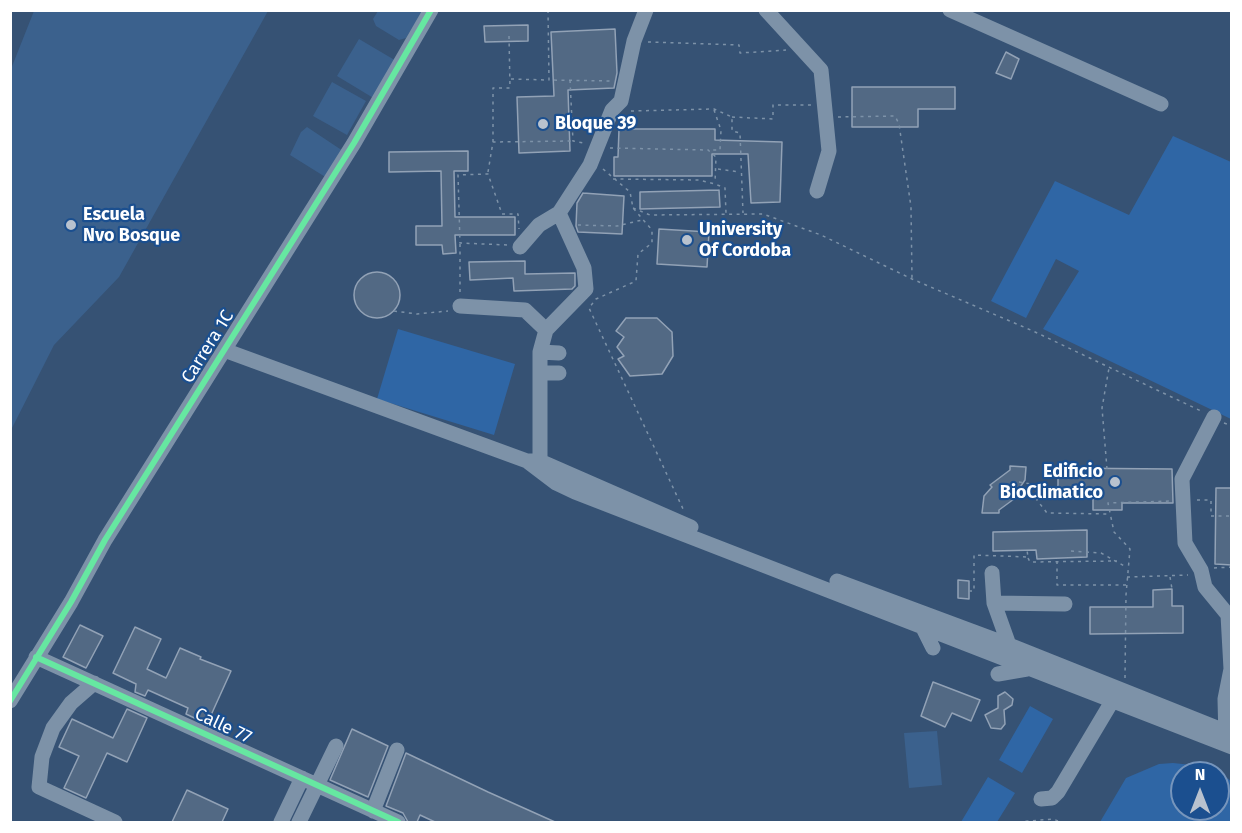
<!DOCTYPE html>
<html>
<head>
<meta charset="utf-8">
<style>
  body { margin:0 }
  #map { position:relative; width:1242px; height:833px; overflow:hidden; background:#365274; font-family:"Fira Sans",sans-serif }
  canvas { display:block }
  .frame { position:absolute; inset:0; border:12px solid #fff; pointer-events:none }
  .north { position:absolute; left:1170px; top:761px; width:60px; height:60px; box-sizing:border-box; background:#1b4f8f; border:2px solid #7695bc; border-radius:50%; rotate:0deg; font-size:16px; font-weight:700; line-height:24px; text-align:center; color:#fff }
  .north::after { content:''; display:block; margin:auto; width:21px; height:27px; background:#b9c2ce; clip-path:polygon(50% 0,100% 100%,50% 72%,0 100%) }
</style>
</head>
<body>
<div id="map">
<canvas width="1242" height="833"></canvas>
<div class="frame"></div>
<div class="north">N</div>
</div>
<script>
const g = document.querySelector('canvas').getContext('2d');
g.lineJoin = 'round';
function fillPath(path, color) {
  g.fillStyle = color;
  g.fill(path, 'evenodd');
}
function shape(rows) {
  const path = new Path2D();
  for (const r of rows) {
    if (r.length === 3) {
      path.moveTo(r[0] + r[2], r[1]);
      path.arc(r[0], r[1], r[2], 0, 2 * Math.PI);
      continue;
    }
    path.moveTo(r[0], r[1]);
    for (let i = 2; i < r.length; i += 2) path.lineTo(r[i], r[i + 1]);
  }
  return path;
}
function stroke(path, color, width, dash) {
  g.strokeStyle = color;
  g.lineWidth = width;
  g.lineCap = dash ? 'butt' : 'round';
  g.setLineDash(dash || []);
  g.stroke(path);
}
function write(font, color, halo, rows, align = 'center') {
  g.font = font + ' "Fira Sans",sans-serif';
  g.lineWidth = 4.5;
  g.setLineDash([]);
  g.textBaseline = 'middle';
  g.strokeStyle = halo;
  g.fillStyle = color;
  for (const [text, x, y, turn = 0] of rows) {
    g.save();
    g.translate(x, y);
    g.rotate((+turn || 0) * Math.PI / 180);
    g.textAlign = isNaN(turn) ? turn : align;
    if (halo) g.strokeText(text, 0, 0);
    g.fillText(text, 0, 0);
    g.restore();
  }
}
const green = shape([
  [1173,136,1231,162,1231,419,1043,329,1079,271,1056,259,1026,318,991,301,1055,181,1129,215],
  [398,329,515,364,494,435,377,399],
  [1030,706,1053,719,1022,773,999,760],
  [1173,763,1201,766,1215,770,1231,781,1231,822,1100,822,1126,778,1159,764],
  [1182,773,1218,773,1218,809,1182,809],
  [988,777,1015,793,997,822,961,822]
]);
const water = shape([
  [34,11,268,11,119,277,54,345,11,430,11,69],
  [378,11,423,11,406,38,399,40,376,26,373,19],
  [359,39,398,62,375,99,337,76],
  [332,82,366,101,347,135,313,116],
  [307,127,343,151,327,178,290,155,301,132],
  [937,731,942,785,909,788,904,733]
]);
const building = shape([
  [528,25,528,41,485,42,484,26,528,25],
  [615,29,617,73,614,88,568,90,570,151,519,153,517,97,554,96,551,32,615,29],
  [1006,52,1019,59,1011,79,996,73,1006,52],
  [852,87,955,87,955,109,918,109,918,127,852,127,852,87],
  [619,129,715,129,715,140,782,142,780,202,751,203,748,154,712,154,712,176,614,176,614,157,618,157,619,129],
  [468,151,468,171,454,171,455,217,515,217,515,235,455,235,456,253,443,254,442,245,416,245,416,226,442,226,441,171,389,172,389,152,468,151],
  [719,190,720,207,640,209,640,192,719,190],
  [583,193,624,196,622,234,578,232,576,226,577,203,583,193],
  [659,229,709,232,707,267,657,264,659,229],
  [525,261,525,274,575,273,575,286,572,289,514,291,513,278,470,280,469,262,525,261],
  [377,295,23],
  [626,318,657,318,672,332,673,356,662,374,630,376,618,359,624,356,617,347,624,337,616,331,626,318],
  [1010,466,1026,467,1025,480,1016,493,1018,496,999,510,999,513,982,513,984,496,992,487,990,485,1010,470,1010,466],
  [1058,468,1172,469,1173,503,1122,503,1122,510,1093,510,1093,495,1058,495,1058,468],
  [1216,488,1232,488,1232,565,1215,564,1216,488],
  [1087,530,1087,557,1037,559,1036,550,993,551,993,532,1087,530],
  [958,580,969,581,969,599,958,598,958,580],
  [1172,589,1172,606,1183,606,1183,633,1090,634,1090,607,1153,607,1153,590,1172,589],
  [80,625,103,636,86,668,63,657,80,625],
  [135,627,161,639,147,669,166,678,180,648,201,657,200,659,231,671,207,724,186,714,188,708,148,690,145,696,135,692,136,684,113,673,135,627],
  [933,682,980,700,971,721,952,713,945,727,921,716,933,682],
  [1005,692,1013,699,1012,705,1004,710,1005,724,1001,729,991,728,985,715,998,708,998,696,1005,692],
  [127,709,147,718,127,762,107,753,86,798,64,788,79,756,59,747,72,719,113,738,127,709],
  [352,729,388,746,368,797,330,780,352,729],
  [406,753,488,792,555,822,435,822,420,815,417,822,408,822,403,813,386,806,406,753],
  [187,790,228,809,222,822,172,822,187,790]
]);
const path = shape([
  [548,10,549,80,611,81],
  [648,42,739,45,740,53,786,50],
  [511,79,548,80],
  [570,80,573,141,584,143],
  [714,110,721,130,720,150,708,150,716,157,715,183],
  [631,111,714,109,732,117,732,131,740,133,743,213],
  [732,117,773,119,773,105,812,105],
  [838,117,895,116,899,124,911,207,912,278],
  [493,142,493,88,510,88,509,36],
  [610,148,708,150],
  [603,169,630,192,633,208,652,230,652,243,638,254,636,281,596,299,589,308,684,511],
  [718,169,740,172],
  [488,172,493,142,572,141],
  [613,179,699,180,715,184,725,188,726,213],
  [633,208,650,215,763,214,821,235,912,279,1033,331,1201,411],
  [578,225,617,226,642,220],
  [460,244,460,294],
  [507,245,460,243,458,175,488,174,502,214,518,214,519,229],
  [394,311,417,314,448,311],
  [1224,423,1232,426],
  [1107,469,1102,408,1109,368],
  [1019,482,1036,485,1037,500,1047,513,1109,514],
  [1197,500,1211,500,1211,516,1232,516],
  [1071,551,1101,553,1126,567],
  [1028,558,1030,562,1117,561],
  [1057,561,1057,585,1126,585],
  [1214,568,1232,567],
  [1127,577,1188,575],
  [1170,577,1172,589],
  [969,591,974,591,974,555,1028,557,1027,550],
  [1125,678,1126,595,1130,549,1114,532,1108,503,1171,501],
  [1018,822,1053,819,1061,822]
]);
const minor = shape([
  [766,10,821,70,829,151,817,191],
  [950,10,1161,104],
  [520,247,539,225,559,213],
  [460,306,525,310,546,330],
  [224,350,527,461,556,483,575,492,1232,747],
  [540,352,559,353],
  [540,373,559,373],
  [1214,417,1182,479,1185,543,1201,570,1205,587,1228,615,1231,669,1225,699,1226,740],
  [528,461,540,461,691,527],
  [543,470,540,461,540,352,546,330,586,289,584,268,559,213,590,165,612,110,621,101,634,41,646,10],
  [992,573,994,603,1009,645],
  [837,581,1009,645,1232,734],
  [994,603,1065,604],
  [921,624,933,648],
  [36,657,398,822],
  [998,674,1027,669],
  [94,683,71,703,53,728,42,757,39,787,115,822],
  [10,701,71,602,105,540,354,143,431,10],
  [1041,799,1052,798,1058,792,1117,693],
  [373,811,397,750],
  [281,822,302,778],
  [299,822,336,746]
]);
const cycleway = shape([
  [36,657,398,822],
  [10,701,71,602,105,540,354,143,431,10]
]);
const markers = [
  [543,124,6,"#b9c2ce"],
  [71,225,6,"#b9c2ce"],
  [687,240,6,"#b9c2ce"],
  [1115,482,6,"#b9c2ce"]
];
const poiNames = [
  ["Bloque 39",555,124],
  ["Escuela",83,215],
  ["Nvo Bosque",83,236],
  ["University",699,230],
  ["Of Cordoba",699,251],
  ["Edificio",1103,472,"right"],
  ["BioClimatico",1103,493,"right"]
];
const streetNames = [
  ["Carrera 1C",208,347,-58],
  ["Calle 77",223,726,25]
];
fillPath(green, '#2f66a5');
fillPath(water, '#3b618d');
fillPath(building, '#526984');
stroke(building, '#92a2b6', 1.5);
stroke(path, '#7d92a8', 1.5, [3, 4.5]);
stroke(minor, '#7d92a8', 15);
stroke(cycleway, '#66e7a1', 6);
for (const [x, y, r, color] of markers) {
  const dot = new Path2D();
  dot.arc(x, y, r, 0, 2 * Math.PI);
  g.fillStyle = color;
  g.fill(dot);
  stroke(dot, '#1b4f8f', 2);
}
write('bold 18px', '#fff', '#1b4f8f', poiNames, 'left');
write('18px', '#fff', '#1b4f8f', streetNames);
</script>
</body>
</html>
